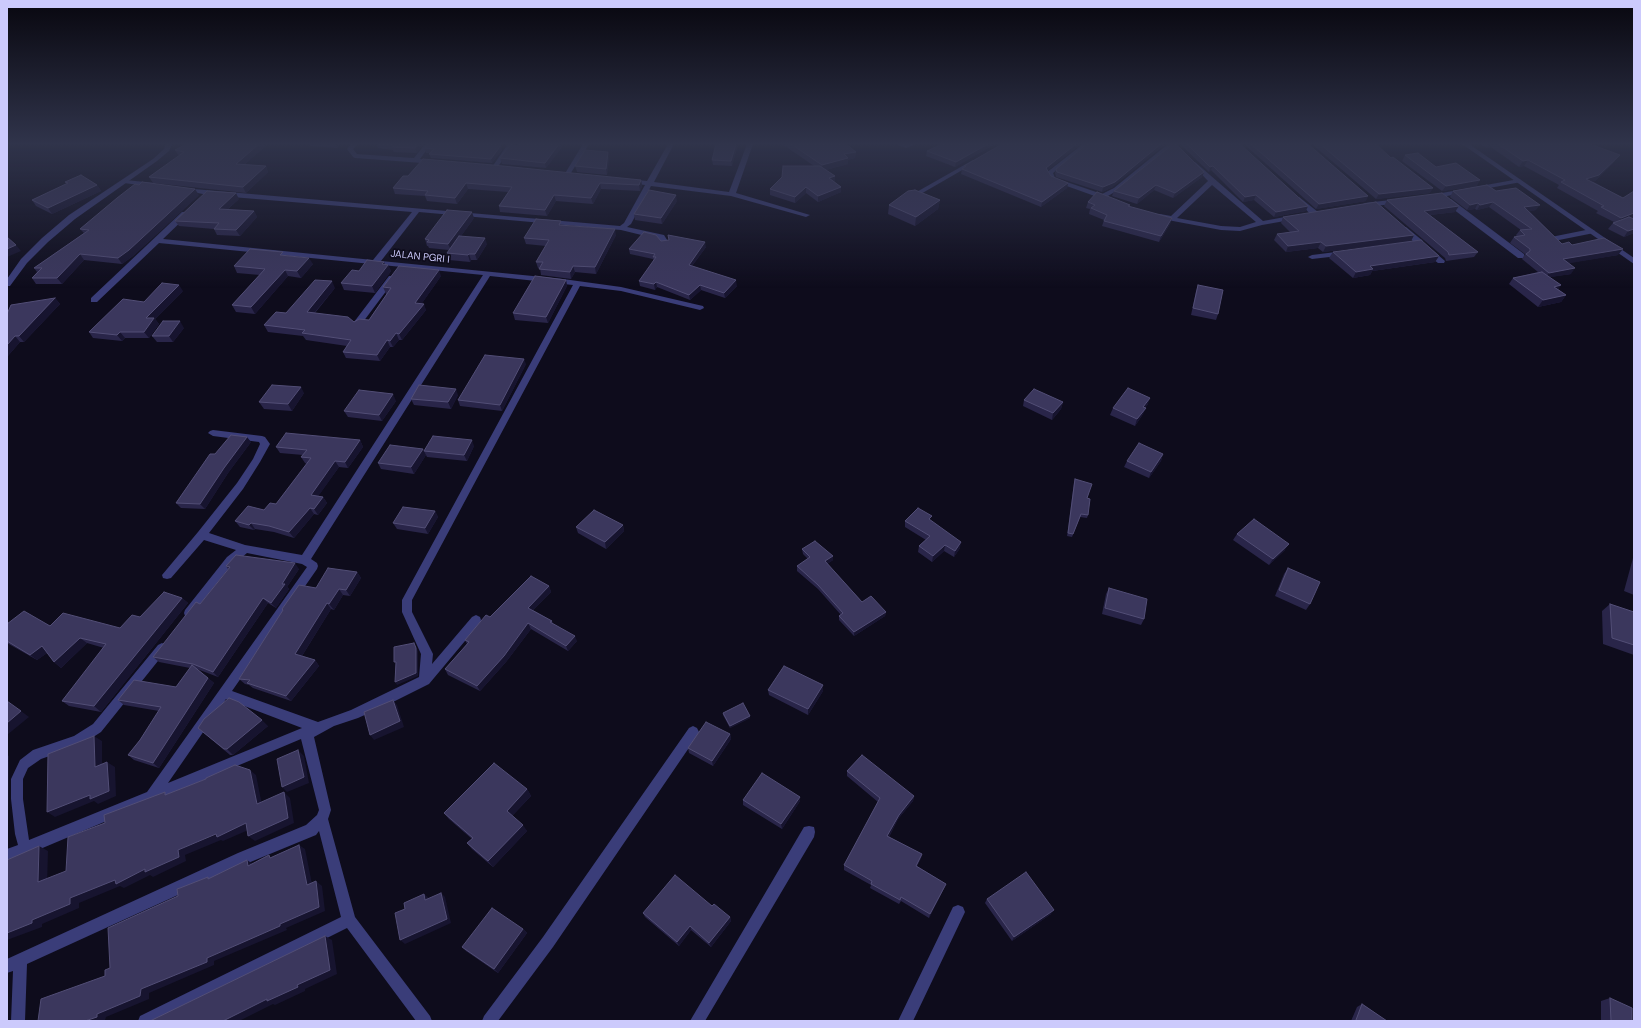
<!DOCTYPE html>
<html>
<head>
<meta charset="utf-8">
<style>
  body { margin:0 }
  #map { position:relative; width:1641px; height:1028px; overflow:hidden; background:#0e0c1c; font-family:"DM Sans",sans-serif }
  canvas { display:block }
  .frame { position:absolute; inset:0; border:8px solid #cccafc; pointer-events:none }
</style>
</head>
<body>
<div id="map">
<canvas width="1641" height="1028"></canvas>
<div class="frame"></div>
</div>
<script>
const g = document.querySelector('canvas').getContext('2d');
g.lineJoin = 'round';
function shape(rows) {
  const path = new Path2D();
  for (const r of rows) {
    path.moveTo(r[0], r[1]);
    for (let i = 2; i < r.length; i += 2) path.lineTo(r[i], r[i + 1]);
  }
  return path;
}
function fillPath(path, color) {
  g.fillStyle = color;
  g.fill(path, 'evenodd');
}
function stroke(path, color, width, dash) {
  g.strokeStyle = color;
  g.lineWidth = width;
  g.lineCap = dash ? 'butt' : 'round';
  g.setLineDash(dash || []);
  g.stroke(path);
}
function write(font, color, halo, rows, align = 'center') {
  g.font = font + ' "DM Sans",sans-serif';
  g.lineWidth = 3.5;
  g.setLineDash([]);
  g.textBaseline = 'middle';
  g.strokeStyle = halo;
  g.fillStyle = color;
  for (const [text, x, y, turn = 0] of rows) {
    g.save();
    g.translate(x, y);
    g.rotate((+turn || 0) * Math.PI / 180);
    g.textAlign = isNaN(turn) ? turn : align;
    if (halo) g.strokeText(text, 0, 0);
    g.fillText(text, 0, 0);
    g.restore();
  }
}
const minor = shape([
  [351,144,358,144,353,149,357,154,414,158,425,144,431,144,420,159,436,160,439,162,436,164,355,158,353,157,347,149,351,144],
  [508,144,514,144,497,168,493,168,492,167,508,144],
  [583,144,589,144,569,176,565,176,564,175,583,144],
  [668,144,674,144,654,182,729,192,747,144,753,144,736,193,810,215,806,217,731,196,651,186,631,224,627,227,664,235,669,243,668,245,662,245,658,239,621,230,419,212,381,261,563,279,621,287,703,306,704,308,700,310,621,291,580,286,412,600,412,612,433,654,432,664,472,617,476,615,480,617,481,620,480,623,429,684,389,704,358,718,334,726,314,737,331,810,328,819,355,917,430,1016,432,1021,416,1021,347,928,161,1021,138,1021,140,1016,341,917,319,831,316,835,248,863,27,964,25,1021,11,1021,13,971,7,973,7,959,238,853,306,825,317,815,319,810,301,739,7,863,7,849,18,845,15,834,11,799,11,779,20,760,33,750,74,736,93,724,158,645,162,643,166,645,168,648,166,651,101,732,81,745,41,759,28,768,23,779,23,799,29,840,147,792,307,567,302,564,247,553,235,563,193,616,189,618,185,616,184,613,185,610,227,557,236,550,204,540,171,578,167,579,163,578,162,575,198,532,237,483,253,459,260,444,259,442,213,436,208,433,210,431,213,430,262,436,265,437,270,444,260,462,243,489,209,533,245,545,302,555,483,275,159,243,97,302,91,302,91,298,182,212,185,212,189,214,163,239,373,260,412,212,208,195,182,190,182,188,620,226,624,223,645,185,629,183,626,181,629,179,647,181,668,144],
  [490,276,573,285,402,600,402,612,421,654,419,677,351,710,318,722,232,691,317,569,318,566,317,563,311,559,490,276],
  [226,699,302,728,168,783,226,699],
  [896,144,916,144,906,148,896,144],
  [1083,144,1090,144,1053,173,1055,178,1102,194,1114,188,1168,144,1175,144,1118,190,1103,199,1050,180,1046,173,1083,144],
  [973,160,978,161,912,199,908,199,906,198,973,160],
  [1195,162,1263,221,1296,215,1300,217,1296,219,1262,225,1240,231,1221,230,1157,218,1157,214,1160,214,1171,216,1208,181,1192,164,1195,162],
  [1212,185,1256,222,1240,227,1221,226,1177,218,1212,185],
  [1519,179,1521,180,1521,182,1431,199,1427,197,1431,195,1519,179],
  [126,180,154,183,157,185,154,187,124,183,124,181,126,180],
  [1299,197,1318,212,1318,216,1312,216,1297,200,1295,199,1299,197],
  [1399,199,1402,199,1402,203,1365,207,1361,205,1365,203,1399,199],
  [1445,199,1451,199,1524,254,1524,258,1518,258,1445,203,1445,199],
  [1400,227,1406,227,1423,241,1423,245,1406,247,1406,243,1414,242,1400,231,1400,227],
  [1591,229,1595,231,1594,233,1554,241,1550,239,1551,237,1591,229],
  [1424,248,1430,248,1445,261,1444,263,1438,263,1424,252,1424,248],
  [1344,251,1348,253,1347,255,1312,259,1308,257,1312,255,1344,251],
  [389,276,392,276,396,278,360,326,354,326,353,324,354,322,389,276],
  [693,726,697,728,699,732,697,736,553,947,498,1021,482,1021,484,1016,543,937,689,728,693,726],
  [809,826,814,827,815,832,814,837,705,1021,690,1021,804,827,809,826],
  [958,905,963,907,965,912,913,1021,898,1021,953,907,958,905]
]);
const tertiary = shape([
  [166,144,172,144,169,151,157,161,75,219,48,242,27,263,10,286,7,286,7,279,21,259,42,238,69,215,153,159,164,149,166,144],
  [1462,144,1469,144,1634,258,1634,264,1462,144]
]);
const wall = shape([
  [186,144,268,144,245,164,266,166,268,172,246,193,153,183,149,177,180,156,178,155,175,150],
  [310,144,340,144,337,148,311,146],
  [376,144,423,144,417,153,394,152,393,150,378,148],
  [738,144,732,166,713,165,712,160],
  [782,144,846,144,856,152,855,158,848,160,848,164,826,170,835,176,835,182,834,182,841,187,841,192,818,202,806,193,795,203,770,195,770,189,814,166],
  [942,144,995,144,955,167,926,156,927,151],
  [1002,144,1081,144,1047,171,1051,176,1068,183,1067,188,1041,207,961,174,962,169,964,168,964,166],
  [1180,144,1240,144,1306,211,1274,217,1254,200,1243,202,1211,170,1209,172],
  [1244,144,1308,144,1366,201,1316,209],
  [1312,144,1376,144,1430,193,1376,199],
  [1480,144,1590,144,1615,161,1595,181,1592,181,1623,198,1634,191,1634,218,1632,218,1634,233,1624,237,1608,229,1613,223,1614,222,1596,213,1598,211,1557,188,1559,185,1524,166,1519,167,1491,147,1487,148],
  [517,146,562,147,546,168,502,164,500,158],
  [425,148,502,150,492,163,431,158,429,154,430,153,426,153],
  [1405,155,1477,186,1442,191,1402,161],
  [609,158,607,175,577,172,575,166],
  [1056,169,1113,187,1102,192,1056,177,1055,173],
  [1204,172,1202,177,1173,198,1154,190,1137,204,1112,196,1114,191],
  [403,176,641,180,642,186,640,191,601,189,593,204,556,201,547,216,500,212,499,206,508,192,468,189,457,204,427,201,425,196,395,194,393,188],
  [65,182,97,185,101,191,52,214,36,206,32,200,67,184],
  [1453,191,1496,191,1536,210,1529,211,1562,244,1572,245,1618,255,1568,263,1571,274,1549,277,1561,285,1558,289,1566,295,1561,302,1538,307,1509,284,1513,278,1538,272,1522,259,1525,254,1510,243,1514,237,1517,237,1516,235,1520,230,1521,230,1489,207,1477,210,1475,209,1467,210,1450,197],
  [199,195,133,256,122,264,84,260,62,284,36,284,32,278,37,272,34,268,84,233,80,229],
  [239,199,228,209,254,211,257,217,240,236,217,235,214,229,179,226,175,221],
  [940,200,938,209,915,226,888,214,889,205],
  [1387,200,1455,212,1430,215,1478,252,1474,257,1446,261,1445,258,1384,206],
  [677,201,662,224,635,220,634,214],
  [1088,202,1130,207,1172,218,1170,224,1159,242,1102,226,1104,220,1089,214,1090,209,1086,208],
  [1283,217,1414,235,1411,241,1323,252,1318,248,1286,252,1274,240,1277,234,1290,232,1281,223],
  [474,218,461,236,487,244,477,260,471,260,470,262,449,260,447,253,449,250,429,248,428,246,427,246,425,239],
  [562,225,616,235,596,274,575,272,571,279,541,275,540,268,538,268,536,262,546,246,526,244,524,238],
  [661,241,706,247,692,266,737,286,725,298,701,290,690,300,657,287,655,290,640,286,639,281,654,261,653,259,630,254,629,249],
  [1333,252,1439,256,1435,262,1372,271,1370,275,1353,278,1329,258],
  [284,255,313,264,301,278,288,276,255,314,236,312,232,305,260,275,237,273,234,266],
  [385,265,388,265,391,271,375,293,344,290,341,283,359,271],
  [441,276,422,303,426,310,402,340,399,340,393,347,390,347,380,361,346,358,343,352,347,346,306,340,303,336,268,332,264,325,286,313,335,288,315,313,354,322,369,320,387,294,386,294,383,287],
  [566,280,567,286,548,323,515,320,513,313],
  [1198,285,1218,314,1216,320,1191,315,1196,291],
  [183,291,155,319,159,324,149,338,125,338,122,341,93,338,89,332,144,302],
  [55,298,60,304,24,342,20,342,7,357,7,314],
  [184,328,173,342,157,342,152,336],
  [526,364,502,411,460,406,458,400],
  [304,393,292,411,264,409,259,402],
  [458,395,451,409,414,405,411,399],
  [1024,400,1063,402,1061,409,1052,420,1023,406],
  [396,401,382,421,348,417,344,411],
  [1148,404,1145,408,1143,414,1135,426,1110,415,1113,408],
  [360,440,363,447,348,468,339,467,318,496,323,497,327,503,318,515,314,514,294,538,274,532,255,529,254,530,240,527,235,521,264,510,276,504,307,464,305,463,301,457,303,455,280,453,276,447],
  [251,442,228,473,205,509,181,508,176,503,215,454],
  [474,446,467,461,427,457,424,451],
  [423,449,426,455,414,474,381,469,378,463],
  [1163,454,1161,461,1149,478,1124,467,1127,461],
  [1075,479,1087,498,1088,515,1087,518,1080,517,1072,537,1067,536,1074,482],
  [435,511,438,517,428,534,397,529,393,523],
  [905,521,931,521,960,548,954,557,944,551,932,562,918,552,919,546,926,540,905,527],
  [623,525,624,531,606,549,578,533,576,527],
  [1237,534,1285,550,1269,565,1233,540],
  [802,549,833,560,827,564,862,602,886,612,885,616,854,636,839,620,839,616,841,615,818,589,797,571,797,566,808,559,803,554],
  [1634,557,1634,595,1624,591,1633,558],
  [226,566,299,569,287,587,289,589,276,608,268,603,218,677,197,669,214,683,159,768,134,760,128,755,140,740,159,711,124,705,118,700,176,687,190,668,159,662,153,657,200,604,228,569],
  [1288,568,1310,604,1306,610,1275,596,1284,574],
  [357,572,361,578,350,596,343,595,334,610,331,609,302,656,315,660,319,666,291,701,253,688,249,685,245,684,239,679,283,611,282,609,316,588],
  [549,586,551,592,533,610,552,621,553,624,577,641,568,651,531,629,506,662,480,691,448,675,445,669,467,644,465,640,490,617],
  [1109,588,1144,619,1141,625,1102,614,1106,594],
  [182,598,188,603,101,712,69,706,62,701,104,648,87,643,61,668,54,662,47,653,37,660,7,643,7,624,120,628,140,617],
  [1610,604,1634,612,1634,655,1603,644,1602,611],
  [823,685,823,691,808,715,769,695,768,690],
  [723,713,750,718,730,728,723,715],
  [268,726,233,755,230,755,198,728],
  [730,734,731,739,713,766,689,753,688,748],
  [847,771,914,796,913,801,898,819,889,837,922,854,921,858,917,866,946,884,929,918,901,901,899,904,870,888,871,885,844,870,844,865,878,802,847,776],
  [527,789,531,796,512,816,527,831,493,867,472,849,467,843,472,839,449,819,444,813],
  [743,800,800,801,782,829,743,805],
  [987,899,1051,914,1012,941,985,903],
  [712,906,730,917,731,921,711,947,691,930,679,946,645,917,643,913],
  [523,929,527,933,498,973,466,951,462,947],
  [1610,998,1632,1021,1601,1021,1601,1001],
  [1362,1004,1387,1021,1351,1021,1357,1007]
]);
const shadedWall = shape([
  [259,144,268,144,239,169,236,164],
  [335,144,340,144,337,148],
  [418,144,423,144,417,153,415,148],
  [559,144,562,144,562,147,546,168,545,163],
  [736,144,738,144,732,166,731,161],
  [988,144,995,144,955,167,956,162],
  [1076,144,1081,144,1045,173,1046,168],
  [1161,144,1166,144,1113,187,1102,192,1103,187],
  [1490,144,1493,144,1491,147,1487,148],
  [501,145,502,150,492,163,491,159],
  [608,152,609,158,607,175,606,169],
  [856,152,855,158,848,160,848,164,822,171,822,165,844,154],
  [1620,155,1615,161,1595,181,1582,185,1586,179],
  [1528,160,1524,166,1519,167,1523,161],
  [266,166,268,172,246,193,243,187],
  [1213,166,1211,170,1209,172,1210,167],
  [1204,172,1202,177,1173,198,1175,193],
  [835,176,835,182,829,184,829,178],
  [641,180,642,186,640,191,639,185],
  [1480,180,1477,186,1442,191,1446,186],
  [466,183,468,189,457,204,455,198],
  [600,183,601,189,593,204,591,198],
  [1068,183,1067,188,1041,207,1042,202],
  [97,185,101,191,52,214,48,208],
  [1156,185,1154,190,1137,204,1139,198],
  [806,187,806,193,795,203,795,197],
  [841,187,841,192,818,202,818,196],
  [1433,188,1430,193,1376,199,1379,194],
  [195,189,199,195,133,256,122,264,118,258],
  [236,193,239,199,222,214,219,209],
  [554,195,556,201,547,216,545,210],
  [676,195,677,201,662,224,661,218],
  [1256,195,1254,200,1243,202,1245,197],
  [1368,196,1366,201,1316,209,1319,204],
  [940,200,938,209,915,226,916,217],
  [1493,202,1489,207,1477,210,1480,205],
  [1478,203,1475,209,1467,210,1470,205],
  [1540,205,1536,210,1521,213,1524,207],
  [1308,206,1306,211,1274,217,1276,212],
  [1459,206,1455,212,1421,216,1424,211],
  [254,211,257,217,240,236,236,230],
  [472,212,474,218,451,250,448,244],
  [1634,213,1634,218,1616,224,1621,218],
  [1172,218,1170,224,1159,242,1161,236],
  [615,229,616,235,596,274,595,267],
  [1634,229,1634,233,1624,237,1628,231],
  [1414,235,1411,241,1323,252,1326,246],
  [485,238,487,244,477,260,475,254],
  [705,242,706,247,689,270,689,265],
  [1321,242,1318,248,1286,252,1288,246],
  [16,245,21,251,7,257,7,249],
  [1623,249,1618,255,1559,265,1563,259],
  [80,254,84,260,62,284,57,278],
  [469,254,471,260,470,262,468,255],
  [1439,256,1435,262,1372,271,1370,275,1353,278,1356,272,1370,266],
  [309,258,313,264,301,278,297,271],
  [384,262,386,267,388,265,391,271,375,293,372,286,382,264],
  [573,266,575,272,571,279,570,272],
  [1575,268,1571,274,1545,278,1549,273],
  [285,270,288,276,255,314,251,307],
  [439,270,441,276,418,309,415,303],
  [566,280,567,286,548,323,546,317],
  [736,280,737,286,725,298,724,293],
  [332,281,335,288,310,318,307,312],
  [656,282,657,287,655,290,654,284],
  [179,285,183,291,155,319,159,324,149,338,144,332,146,318],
  [700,285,701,290,690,300,689,295],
  [1561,285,1556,292,1554,287],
  [1566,295,1561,302,1538,307,1543,300],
  [55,298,60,304,24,342,19,336],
  [424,304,426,310,402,340,399,334],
  [180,321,184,328,173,342,169,336],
  [120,332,125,338,122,341,117,335],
  [396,333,399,340,393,347,390,341],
  [15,336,20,342,7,357,7,345],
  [387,340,390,347,380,361,377,355],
  [524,359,526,364,502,411,500,405],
  [301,387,304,393,292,411,288,404],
  [456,389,458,395,451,409,448,402],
  [393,394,396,401,382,421,379,415],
  [1150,398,1148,404,1141,413,1143,407],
  [1063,402,1061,409,1052,420,1053,413],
  [1146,408,1143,414,1135,426,1137,419],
  [247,437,251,442,228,473,205,509,200,504,224,468],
  [360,440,363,447,348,468,345,462],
  [472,440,474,446,467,461,464,455],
  [423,449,426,455,414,474,411,467],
  [1163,454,1161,461,1149,478,1151,472],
  [335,461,339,467,315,501,311,495],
  [323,497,327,503,318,515,314,509],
  [310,508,314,514,294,538,289,532],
  [435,511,438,517,428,534,425,528],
  [251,523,255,529,254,530,249,525],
  [623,525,624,531,606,549,605,542],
  [961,542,960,548,954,557,955,551],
  [1289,544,1285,550,1269,565,1273,559],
  [945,545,944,551,932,562,933,556],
  [833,556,833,560,825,566,825,561],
  [295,563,299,569,287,587,289,589,276,608,271,603,282,584],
  [357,572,361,578,350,596,346,590],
  [549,586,551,592,530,613,528,608],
  [339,589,343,595,334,610,329,604],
  [182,598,188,603,101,712,94,706],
  [263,598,268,603,218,677,213,672],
  [327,603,331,609,300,659,295,654],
  [886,612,885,616,854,636,854,632],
  [528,623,531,629,506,662,480,691,477,686],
  [575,636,577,641,568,651,566,646],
  [80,638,87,643,61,668,54,662],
  [414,643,418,651,418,676,397,685,395,682],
  [42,646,49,652,37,660,30,655],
  [315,660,319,666,291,701,286,696],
  [208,678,214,683,159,768,153,763],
  [823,685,823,691,808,715,808,709],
  [393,700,397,705,404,727,374,740,370,735],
  [21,711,29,717,7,735,7,723],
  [750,716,750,718,730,728,730,726],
  [262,720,268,726,233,755,227,749],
  [730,734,731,739,713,766,712,761],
  [94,736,102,741,102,772,95,767],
  [298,750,304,756,309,783,287,792,282,787],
  [7,755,9,756,8,835,7,835],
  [107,762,115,767,116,796,98,804,94,801,55,817,47,812],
  [250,770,256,775,263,810,257,804],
  [527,789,531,796,511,817,507,811],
  [284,792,290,798,294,823,255,841,248,836],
  [914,796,913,801,898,819,887,840,887,836,899,815],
  [800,797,800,801,782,829,781,824],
  [246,823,253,828,223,841,221,840,185,855,186,861,153,877,150,875,124,888,120,886,79,903,79,908,42,924,42,927,7,940,7,933,32,920,70,898,178,850],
  [523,825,527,831,493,867,488,861],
  [299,845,305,849,313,889,307,885],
  [39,846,48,851,47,887,38,882],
  [922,854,921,858,915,870,916,866],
  [247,860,253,864,248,866],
  [316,881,322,886,325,911,286,928,287,930,214,961,214,965,149,993,149,999,106,1017,105,1020,102,1021,85,1021,141,989,207,958,280,924],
  [946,884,929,918,930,914],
  [441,893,445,897,451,923,405,944,400,940],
  [424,894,429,898,425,900],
  [1054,910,1051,914,1012,941,1014,937],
  [730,917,731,921,711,947,709,943],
  [690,926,691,930,679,946,677,942],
  [523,929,527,933,498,973,494,969],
  [325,936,332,940,337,974,305,989,305,991,275,1005,273,1004,239,1021,223,1021,267,999,297,985]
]);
const building = shape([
  [186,144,259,144,236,164,266,166,243,187,149,177,184,152,175,150,186,144],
  [378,144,418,144,415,148,392,147,394,145,378,144],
  [428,144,487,144,501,145,491,159,429,154,434,149,425,148,428,144],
  [519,144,559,144,545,163,500,158,510,145,517,146,519,144],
  [716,144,736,144,731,161,712,160,716,144],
  [791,144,846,144,856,152,844,154,848,158,822,165,791,144],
  [942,144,988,144,956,162,927,151,942,144],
  [1002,144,1076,144,1046,168,1051,176,1068,183,1042,202,962,169,966,166,964,166,1002,144],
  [1087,144,1161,144,1115,182,1103,187,1057,172,1056,169,1087,144],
  [1173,144,1176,144,1204,172,1175,193,1156,185,1139,198,1114,191,1173,144],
  [1187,144,1240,144,1308,206,1276,212,1256,195,1245,197,1213,166,1210,167,1187,144],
  [1251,144,1308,144,1368,196,1319,204,1251,144],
  [1320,144,1376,144,1391,158,1393,157,1433,188,1379,194,1320,144],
  [1498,144,1590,144,1620,155,1599,175,1586,179,1623,198,1634,191,1634,213,1621,218,1601,207,1604,206,1561,182,1565,180,1528,160,1523,161,1498,144],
  [585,150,608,152,606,169,575,166,585,150],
  [1418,153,1436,167,1456,163,1480,180,1446,186,1405,155,1418,153],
  [423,159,493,165,641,180,639,185,600,183,591,198,554,195,545,210,499,206,512,187,466,183,455,198,425,195,428,191,393,188,403,176,408,176,423,159],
  [783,166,820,166,835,176,829,178,841,187,818,196,806,187,795,197,770,189,782,177,783,166],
  [81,175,97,185,48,208,32,200,68,183,65,182,81,175],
  [142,182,195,189,129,250,118,258,80,254,57,278,32,278,42,268,34,268,89,230,80,229,117,198,135,184,139,185,142,182],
  [1487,185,1496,191,1516,188,1540,205,1524,207,1562,244,1569,242,1572,245,1604,238,1623,249,1563,259,1575,268,1549,273,1526,254,1530,251,1530,249,1514,237,1525,235,1520,230,1532,229,1493,202,1480,205,1478,203,1470,205,1453,191,1487,185],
  [649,190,676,195,661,218,634,214,649,190],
  [915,190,940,200,916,217,889,205,908,191,915,190],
  [207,191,236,193,219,209,254,211,236,230,214,229,219,223,175,221,207,191],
  [1097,192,1130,205,1128,206,1172,218,1161,236,1104,221,1107,215,1091,208,1095,205,1088,202,1097,192],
  [1442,193,1459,206,1424,211,1478,252,1449,255,1448,252,1387,200,1442,193],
  [1376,202,1414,235,1326,246,1321,242,1288,246,1277,234,1299,231,1283,217,1376,202],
  [447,210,472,212,448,244,427,242,429,240,425,239,447,210],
  [1629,217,1634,219,1634,229,1628,231,1613,223,1629,217],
  [536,219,561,221,559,225,615,229,595,267,573,266,570,272,539,269,543,262,536,262,549,240,524,238,536,219],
  [644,232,656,235,661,241,669,240,668,235,705,242,689,265,736,280,724,293,700,285,689,295,656,282,654,284,639,281,656,257,653,257,655,254,629,249,644,232],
  [459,236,485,238,475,254,469,254,468,255,447,253,459,236],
  [7,237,16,245,7,249,7,237],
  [1421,240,1439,256,1370,266,1373,269,1356,272,1333,252,1421,240],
  [250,249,283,252,280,255,309,258,297,271,285,270,251,307,232,305,265,269,234,266,250,249],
  [367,260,384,262,382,264,388,265,372,286,341,283,352,270,359,271,367,260],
  [399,266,439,270,415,303,424,304,399,334,396,333,390,341,387,340,377,355,343,352,351,340,302,333,305,330,264,325,276,312,286,313,315,280,332,281,307,312,348,317,354,322,359,319,369,320,391,288,383,287,399,266],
  [1542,272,1561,285,1554,287,1566,295,1543,300,1513,278,1542,272],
  [535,276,566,280,546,317,513,313,535,276],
  [162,283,179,285,146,318,154,318,144,332,120,332,117,335,89,332,123,299,144,302,162,283],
  [1198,285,1223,290,1218,314,1193,308,1198,285],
  [55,298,19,336,15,336,7,345,7,314,11,305,55,298],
  [163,321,180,321,169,336,152,336,163,321],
  [485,355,524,359,500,405,458,400,485,355],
  [272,385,301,387,288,404,259,402,272,385],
  [419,385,456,389,448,402,411,399,419,385],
  [1128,388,1150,398,1143,407,1146,408,1137,419,1113,408,1128,388],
  [1034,389,1063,402,1053,413,1024,400,1034,389],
  [359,390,393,394,379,415,344,411,359,390],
  [286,433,360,440,345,462,335,461,311,495,323,497,314,509,310,508,289,532,269,526,251,523,249,525,235,521,248,506,264,510,270,503,276,504,311,458,301,457,307,450,276,447,286,433],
  [231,435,247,437,224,468,200,504,176,503,210,454,215,454,231,435],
  [433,436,472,440,464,455,424,451,433,436],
  [1139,443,1163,454,1151,472,1127,461,1139,443],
  [390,445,423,449,411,467,378,463,390,445],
  [1075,479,1092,484,1087,498,1090,499,1088,515,1081,514,1073,534,1068,533,1075,479],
  [403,507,435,511,425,528,393,523,403,507],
  [918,508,932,516,929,519,961,542,955,551,945,545,933,556,919,546,930,536,905,521,918,508],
  [594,510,623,525,605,542,576,527,594,510],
  [1254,519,1289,544,1273,559,1237,534,1254,519],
  [815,541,833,556,825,561,862,602,871,596,886,612,854,632,839,616,843,613,818,585,797,566,810,557,802,549,815,541],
  [236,555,295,563,282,584,285,584,271,603,263,598,213,672,193,664,153,657,196,602,200,604,230,567,226,566,236,555],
  [328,568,357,572,346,590,339,589,329,604,327,603,295,654,315,660,286,696,247,683,250,680,239,679,283,610,282,609,299,585,316,588,328,568],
  [1288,568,1320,582,1310,604,1279,590,1288,568],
  [531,576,549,586,528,608,552,621,550,622,575,636,566,646,528,623,504,656,477,686,445,669,469,642,465,640,486,615,490,617,531,576],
  [1109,588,1147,599,1144,619,1105,608,1109,588],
  [164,592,182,598,94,706,62,701,106,644,80,638,54,662,42,646,30,655,7,641,7,624,24,611,50,626,63,613,120,628,132,615,140,617,164,592],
  [1610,604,1634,612,1634,645,1612,638,1610,604],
  [414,643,416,648,416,673,395,682,396,662,394,662,394,647,414,643],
  [192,665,208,678,153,763,128,755,140,740,161,707,118,700,134,680,176,687,192,665],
  [784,666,823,685,808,709,768,690,784,666],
  [229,698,239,702,262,720,227,749,224,749,198,728,204,719,229,698],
  [393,700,400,721,370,735,364,712,393,700],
  [7,701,21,711,7,723,7,701],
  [743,703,750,716,730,726,723,713,743,703],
  [706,722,730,734,712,761,688,748,706,722],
  [94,736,95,767,107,762,109,791,90,799,90,795,47,812,48,754,94,736],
  [298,750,304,777,282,787,277,759,298,750],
  [862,755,914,796,899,815,887,836,922,854,916,866,946,884,930,914,901,897,900,900,871,884,872,881,844,865,880,798,847,771,862,755],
  [494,763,527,789,507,811,523,825,488,861,467,843,473,838,444,813,494,763],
  [235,765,250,770,257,804,284,792,288,818,248,836,246,823,217,837,216,834,178,850,179,857,145,872,145,869,116,884,115,880,70,898,70,904,32,920,32,923,7,933,7,860,39,846,38,882,66,871,68,837,105,823,104,815,165,792,165,795,206,779,206,778,235,765],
  [762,773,800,797,781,824,743,800,762,773],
  [299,845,307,885,316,881,319,907,280,924,280,926,207,958,207,962,141,989,140,996,97,1014,97,1017,85,1021,38,1021,41,999,105,976,105,970,110,968,108,928,178,896,177,889,180,888,208,877,208,879,247,860,248,866,269,855,270,858,299,845],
  [1026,872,1054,910,1014,937,987,899,1026,872],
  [675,875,712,906,714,904,730,917,709,943,690,926,677,942,643,913,675,875],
  [441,893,447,919,400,940,395,913,405,909,404,903,424,894,425,900,441,893],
  [492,908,523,929,494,969,462,947,492,908],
  [325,936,330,970,297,985,298,987,267,1001,267,999,223,1021,150,1021,325,936],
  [1610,998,1632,1008,1632,1021,1611,1021,1610,998],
  [1362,1004,1387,1021,1357,1021,1356,1020,1362,1004]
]);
const farStreetnames = [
  ["JALAN PGRI I",420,257,6]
];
fillPath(minor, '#3a3d79');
fillPath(tertiary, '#3a3d79');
fillPath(wall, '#292549');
fillPath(shadedWall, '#17142f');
fillPath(building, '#3b375d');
stroke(building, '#524e76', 1);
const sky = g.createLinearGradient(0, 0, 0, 288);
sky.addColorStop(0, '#08070f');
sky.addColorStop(0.5, '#30344b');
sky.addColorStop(1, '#30344b00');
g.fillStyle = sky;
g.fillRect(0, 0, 1641, 288);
write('10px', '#cccafc', '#0e0c1c', farStreetnames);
</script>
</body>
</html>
